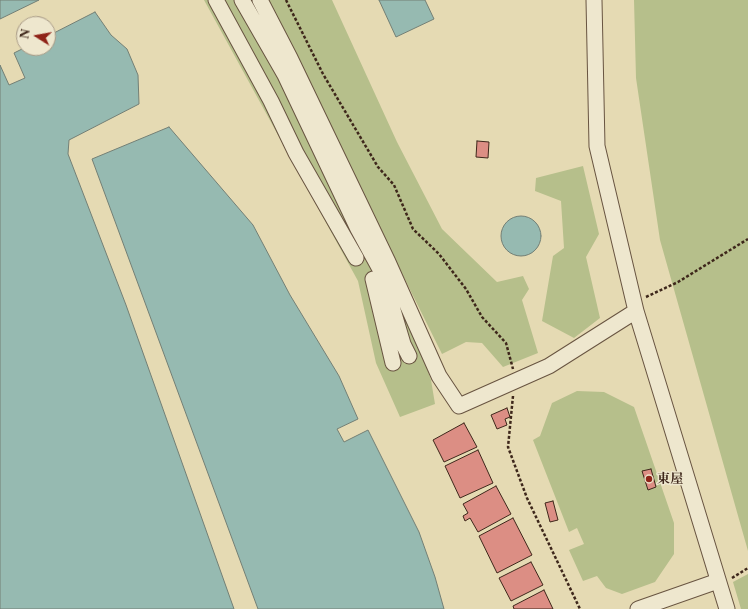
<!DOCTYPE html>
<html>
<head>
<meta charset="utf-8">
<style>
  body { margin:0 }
  #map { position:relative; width:748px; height:609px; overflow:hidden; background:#e5dab3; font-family:"Libre Caslon Text",serif }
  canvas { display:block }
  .north { position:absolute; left:16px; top:16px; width:40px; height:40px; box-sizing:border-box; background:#eee7ce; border:1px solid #a89a86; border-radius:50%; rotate:281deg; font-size:11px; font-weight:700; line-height:16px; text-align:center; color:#3e271b }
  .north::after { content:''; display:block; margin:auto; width:14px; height:18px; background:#8f2418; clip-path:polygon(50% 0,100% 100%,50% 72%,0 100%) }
</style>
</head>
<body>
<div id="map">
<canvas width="748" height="609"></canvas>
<div class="north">N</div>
</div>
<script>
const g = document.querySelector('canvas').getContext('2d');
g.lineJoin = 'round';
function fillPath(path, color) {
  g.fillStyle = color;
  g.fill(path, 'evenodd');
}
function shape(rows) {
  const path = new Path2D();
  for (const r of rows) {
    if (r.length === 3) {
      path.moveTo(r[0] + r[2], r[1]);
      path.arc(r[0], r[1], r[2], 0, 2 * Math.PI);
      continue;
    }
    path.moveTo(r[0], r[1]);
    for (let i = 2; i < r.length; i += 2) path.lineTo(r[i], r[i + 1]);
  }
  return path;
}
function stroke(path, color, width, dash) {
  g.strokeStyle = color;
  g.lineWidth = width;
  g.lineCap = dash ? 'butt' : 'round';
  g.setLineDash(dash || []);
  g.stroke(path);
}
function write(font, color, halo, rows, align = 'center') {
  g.font = font + ' "Libre Caslon Text","Noto Serif JP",serif';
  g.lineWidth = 3;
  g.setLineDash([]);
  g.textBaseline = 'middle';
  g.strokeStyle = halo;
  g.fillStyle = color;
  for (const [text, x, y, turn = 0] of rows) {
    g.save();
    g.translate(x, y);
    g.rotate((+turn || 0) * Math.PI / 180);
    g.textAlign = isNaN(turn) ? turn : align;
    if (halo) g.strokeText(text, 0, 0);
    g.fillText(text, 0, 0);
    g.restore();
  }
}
const green = shape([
  [204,0,254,0,284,57,422,354,431,380,435,404,400,417,376,363,358,281],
  [266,0,332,0,397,142,442,229,497,282,523,276,529,289,522,300,538,353,503,367,482,343,466,342,442,354],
  [634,0,748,0,748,551,660,240,636,78],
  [583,166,599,234,586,257,600,318,574,338,542,321,553,256,564,248,561,201,535,191,536,178],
  [577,391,604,392,634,407,674,523,674,554,655,582,622,594,606,588,597,576,583,581,569,550,584,544,577,528,569,532,533,440,540,436,552,403],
  [748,574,748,609,741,609,733,582]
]);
const water = shape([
  [0,0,39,0,0,19,0,0],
  [379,0,425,0,434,19,396,37,379,0],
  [95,12,111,35,127,49,138,75,139,104,69,140,68,154,126,305,234,609,0,609,0,65,9,85,25,78,14,53,24,48,48,48,48,36,95,12],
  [169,127,253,225,290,295,339,376,358,419,337,429,344,442,368,430,419,532,435,577,444,609,258,609,92,159,169,127],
  [521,236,20]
]);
const building = shape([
  [477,141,489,142,488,158,476,157,477,141],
  [507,408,510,417,505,419,507,425,497,429,491,415,507,408],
  [464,423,477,447,444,462,433,440,464,423],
  [478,450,493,483,460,498,445,466,478,450],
  [651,469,656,487,648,490,642,471,651,469],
  [496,486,511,514,478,532,470,518,465,521,463,516,468,513,463,504,496,486],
  [553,501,558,520,550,522,545,503,553,501],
  [513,518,532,555,497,573,479,536,513,518],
  [531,562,543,585,511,601,499,578,531,562],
  [544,590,553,609,514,609,513,606,544,590]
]);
const path = shape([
  [286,0,323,74,378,167,394,185,413,229,439,254,466,289,482,317,506,343,513,369],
  [646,297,678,282,748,239],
  [513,396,508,447,527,498,580,609],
  [732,578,748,568]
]);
const minor = shape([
  [216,0,271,101,296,153,356,258],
  [242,0,285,75,358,229,382,273,403,344,409,356],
  [260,0,290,58,388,262,439,376,459,406,549,366,636,311],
  [594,0,597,146,636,311,727,609],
  [373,279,393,363],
  [638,609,718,581]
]);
const markers = [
  [649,479,4,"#8f2418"]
];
const poiNames = [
  ["東屋",657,479]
];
fillPath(green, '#b6bf8b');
fillPath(water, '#96bab1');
stroke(water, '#737f75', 1);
fillPath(building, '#dc8e84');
stroke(building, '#3e271b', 1);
stroke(minor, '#685441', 17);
stroke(path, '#3e271b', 2.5, [3, 2]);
stroke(minor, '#eee7ce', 15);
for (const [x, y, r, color] of markers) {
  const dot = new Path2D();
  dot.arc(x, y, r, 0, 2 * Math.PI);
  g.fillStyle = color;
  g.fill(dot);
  stroke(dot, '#eee7ce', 1.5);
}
write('bold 13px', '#3e271b', '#eee7ce', poiNames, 'left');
</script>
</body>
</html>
